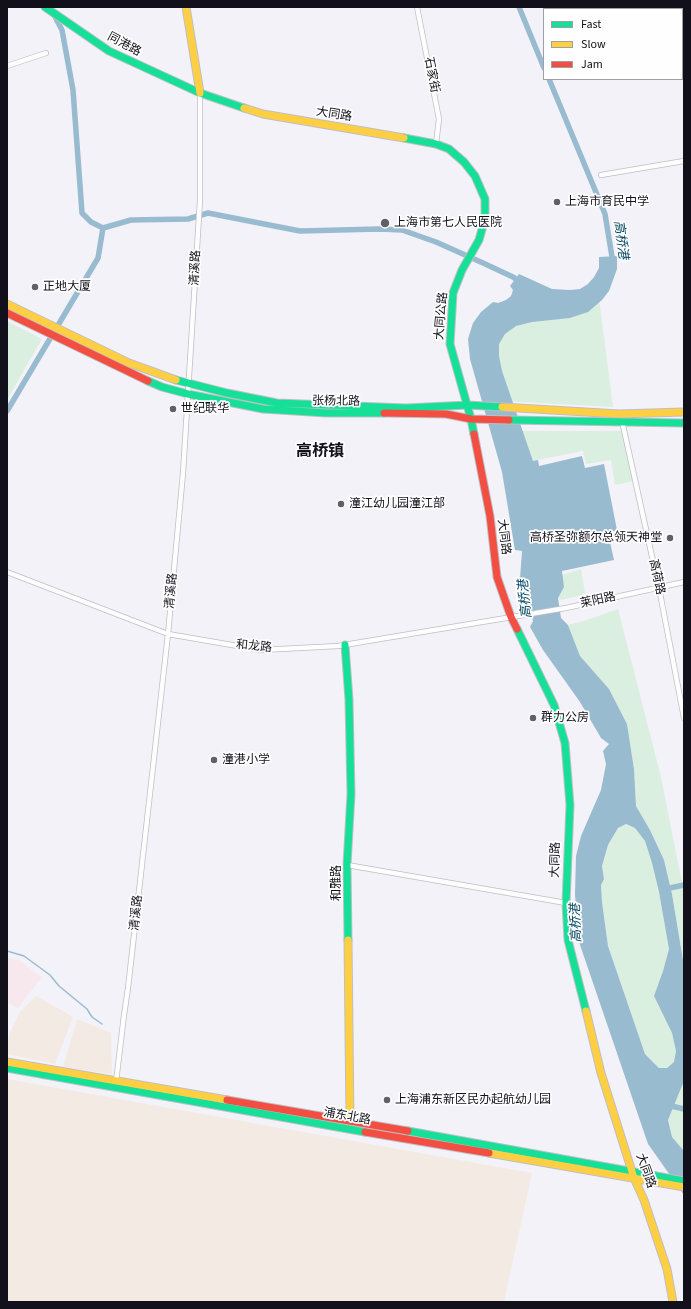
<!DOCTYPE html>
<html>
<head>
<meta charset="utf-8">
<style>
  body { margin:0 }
  #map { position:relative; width:691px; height:1309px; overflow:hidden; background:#f3f2f9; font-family:"Source Sans 3",sans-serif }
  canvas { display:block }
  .frame { position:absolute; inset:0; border:8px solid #12101a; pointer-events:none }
  .legend { position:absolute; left:543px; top:8px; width:140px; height:72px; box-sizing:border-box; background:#fefefe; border:1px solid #a09fa3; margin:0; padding:5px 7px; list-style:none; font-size:12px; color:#12101a }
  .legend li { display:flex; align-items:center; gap:8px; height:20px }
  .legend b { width:20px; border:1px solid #a09fa3 }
</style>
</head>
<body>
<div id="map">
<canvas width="691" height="1309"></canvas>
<div class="frame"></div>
<ul class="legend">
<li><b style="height:5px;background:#16e098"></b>Fast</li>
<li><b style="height:5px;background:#ffcf43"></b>Slow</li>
<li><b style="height:5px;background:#f24e42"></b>Jam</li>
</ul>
</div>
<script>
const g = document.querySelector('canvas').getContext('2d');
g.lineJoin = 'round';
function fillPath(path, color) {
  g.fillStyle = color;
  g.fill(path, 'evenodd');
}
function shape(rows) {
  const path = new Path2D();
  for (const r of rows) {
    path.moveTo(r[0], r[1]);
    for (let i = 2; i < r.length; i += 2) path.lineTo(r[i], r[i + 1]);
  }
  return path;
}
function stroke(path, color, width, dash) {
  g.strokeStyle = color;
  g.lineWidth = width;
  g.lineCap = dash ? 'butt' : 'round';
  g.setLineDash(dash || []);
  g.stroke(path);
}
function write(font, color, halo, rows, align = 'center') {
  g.font = font + ' "Source Sans 3","Noto Sans SC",sans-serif';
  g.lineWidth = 3.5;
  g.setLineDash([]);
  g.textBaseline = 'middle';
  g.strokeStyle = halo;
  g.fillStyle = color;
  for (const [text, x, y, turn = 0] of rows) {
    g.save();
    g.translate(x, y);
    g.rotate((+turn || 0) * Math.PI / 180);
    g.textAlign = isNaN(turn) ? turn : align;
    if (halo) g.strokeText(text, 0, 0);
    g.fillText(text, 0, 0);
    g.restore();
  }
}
const commercial = shape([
  [7,957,20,961,42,977,18,1008,7,1002]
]);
const industrial = shape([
  [36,996,73,1017,55,1064,7,1054,9,1035,20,1012],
  [77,1019,111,1033,112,1074,63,1067],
  [7,1079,532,1173,504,1302,7,1302]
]);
const green = shape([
  [599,299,613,407,502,401,489,351,509,320],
  [7,321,42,339,7,400],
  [522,431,622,431,625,439,633,481,615,485,611,460,586,464,583,451,533,461],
  [581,569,585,593,582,595,561,600,558,598,564,587,562,575],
  [618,609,661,777,684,893,684,966,672,894,664,860,650,830,636,806,634,769,627,724,609,689,580,656,568,625,587,620],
  [626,824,635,828,645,841,652,863,659,892,669,949,663,971,654,996,672,1033,676,1051,674,1062,667,1068,659,1068,645,1054,608,946,602,902,601,884,604,879,602,866,608,845,618,828],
  [684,1081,684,1151,672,1137,668,1120]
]);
const water = shape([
  [617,256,617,269,609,291,602,300,588,312,570,318,532,322,516,326,505,334,499,344,499,356,502,371,533,461,538,460,539,466,582,456,585,468,604,464,617,530,608,533,614,560,562,571,564,587,558,598,561,618,568,625,580,656,609,689,627,724,634,769,636,806,650,830,664,860,672,894,684,966,684,1081,668,1120,672,1137,684,1151,684,1195,648,1144,578,939,575,894,576,856,581,836,601,790,606,764,603,751,609,744,601,738,580,702,543,650,530,627,533,621,529,603,519,592,522,551,515,550,502,472,470,359,468,339,473,323,481,312,493,302,498,303,506,300,511,296,513,290,510,286,519,274,552,289,570,290,580,289,588,284,594,277,599,268,599,257],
  [626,824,635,828,645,841,652,863,659,892,669,949,663,971,654,996,672,1033,676,1051,674,1062,667,1068,659,1068,645,1054,608,946,602,902,601,885,604,879,602,866,608,845,618,828]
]);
const stream = shape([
  [7,951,24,956,50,975,59,986,87,1009,92,1017,102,1024]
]);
const canal = shape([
  [519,7,544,68],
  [53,13,62,30,73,90,82,213,91,222,103,228,131,220,188,219,208,213,300,231,379,229,402,230,436,242,483,263,513,277,521,283],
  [549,79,605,214,613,263],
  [7,411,98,258,103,228],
  [665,889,684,885],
  [667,1105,684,1109]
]);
const street = shape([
  [417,7,439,119,436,144],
  [7,66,46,53],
  [601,175,684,161],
  [622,421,659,588,684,718],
  [7,572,168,634,261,650,338,646,566,608,684,582],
  [347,865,566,903],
  [116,1082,124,1015,128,988,168,634,183,473,200,200,200,93]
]);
const fast = shape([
  [45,7,109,51,200,93,244,108],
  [404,138,436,144,449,149,464,162,475,176,485,199,485,219,479,240,462,270,453,293,450,344,471,419,474,434],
  [176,380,227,393,277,403,406,408,468,405,502,407],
  [148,381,162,387,188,394,263,409,326,413,384,413],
  [509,420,684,423],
  [517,629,554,705,565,743,570,805,566,903,568,940,586,1011],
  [345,645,349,700,351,794,347,865,348,940],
  [7,1068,365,1132],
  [408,1131,684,1181]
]);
const slow = shape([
  [186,7,200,93],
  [244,108,263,114,404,138],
  [7,304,129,363,176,380],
  [502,407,619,414,684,412],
  [348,940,350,1121],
  [586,1011,601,1073,634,1178,644,1200,667,1269,673,1302],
  [7,1062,227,1100],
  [489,1153,684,1187]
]);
const jam = shape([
  [7,313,148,381],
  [384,413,446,414,471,419,509,420],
  [474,434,490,516,497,577,511,617,517,629],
  [227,1100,408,1131],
  [365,1132,489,1153]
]);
const markers = [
  [557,202,4,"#615f68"],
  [385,223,5,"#615f68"],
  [35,287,4,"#615f68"],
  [173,409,4,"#615f68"],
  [341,504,4,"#615f68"],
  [670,538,4,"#615f68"],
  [533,718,4,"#615f68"],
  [214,760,4,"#615f68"],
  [387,1100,4,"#615f68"]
];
const streetNames = [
  ["同港路",124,45,28],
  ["石家街",431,75,79],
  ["大同路",334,115,9],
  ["清溪路",196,268,-87],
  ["大同公路",442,316,-85],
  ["张杨北路",336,402,1],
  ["大同路",503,537,83],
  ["高荷路",656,577,78],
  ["清溪路",172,591,-85],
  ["莱阳路",598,601,-12],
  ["和龙路",254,647,5],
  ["大同路",556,860,-88],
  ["和雅路",337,883,-90],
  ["清溪路",137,913,-84],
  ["浦东北路",347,1117,10],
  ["大同路",645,1171,70]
];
const poiNames = [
  ["上海市育民中学",565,202],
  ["上海市第七人民医院",394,223],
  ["正地大厦",43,287],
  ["世纪联华",181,409],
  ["潼江幼儿园潼江部",349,504],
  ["高桥圣弥额尔总领天神堂",662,538,"right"],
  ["群力公房",541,718],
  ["潼港小学",222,760],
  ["上海浦东新区民办起航幼儿园",395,1100]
];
const waterNames = [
  ["高桥港",620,240,82],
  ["高桥港",526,599,-96],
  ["高桥港",577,923,-92]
];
const districtNames = [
  ["高桥镇",320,452]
];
fillPath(commercial, '#f7e8ed');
fillPath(industrial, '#f3eae3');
fillPath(green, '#daefe0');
fillPath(water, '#99bbd0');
stroke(stream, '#99bbd0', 1.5);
stroke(canal, '#99bbd0', 5.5);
stroke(street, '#bfbec6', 6);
stroke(fast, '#bfbec6', 9);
stroke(slow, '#bfbec6', 9);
stroke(jam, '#bfbec6', 9);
stroke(street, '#fdfdfe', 4.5);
stroke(fast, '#16e098', 7);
stroke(slow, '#ffcf43', 7);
stroke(jam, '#f24e42', 7);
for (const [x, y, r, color] of markers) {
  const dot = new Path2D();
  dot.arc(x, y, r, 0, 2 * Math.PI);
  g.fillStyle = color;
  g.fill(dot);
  stroke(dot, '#fefefe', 1.5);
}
write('12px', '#12101a', '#fefefe', streetNames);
write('12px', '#12101a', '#fefefe', poiNames, 'left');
write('italic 13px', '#064864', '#fefefe', waterNames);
write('bold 16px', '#12101a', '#fefefe', districtNames);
</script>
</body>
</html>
